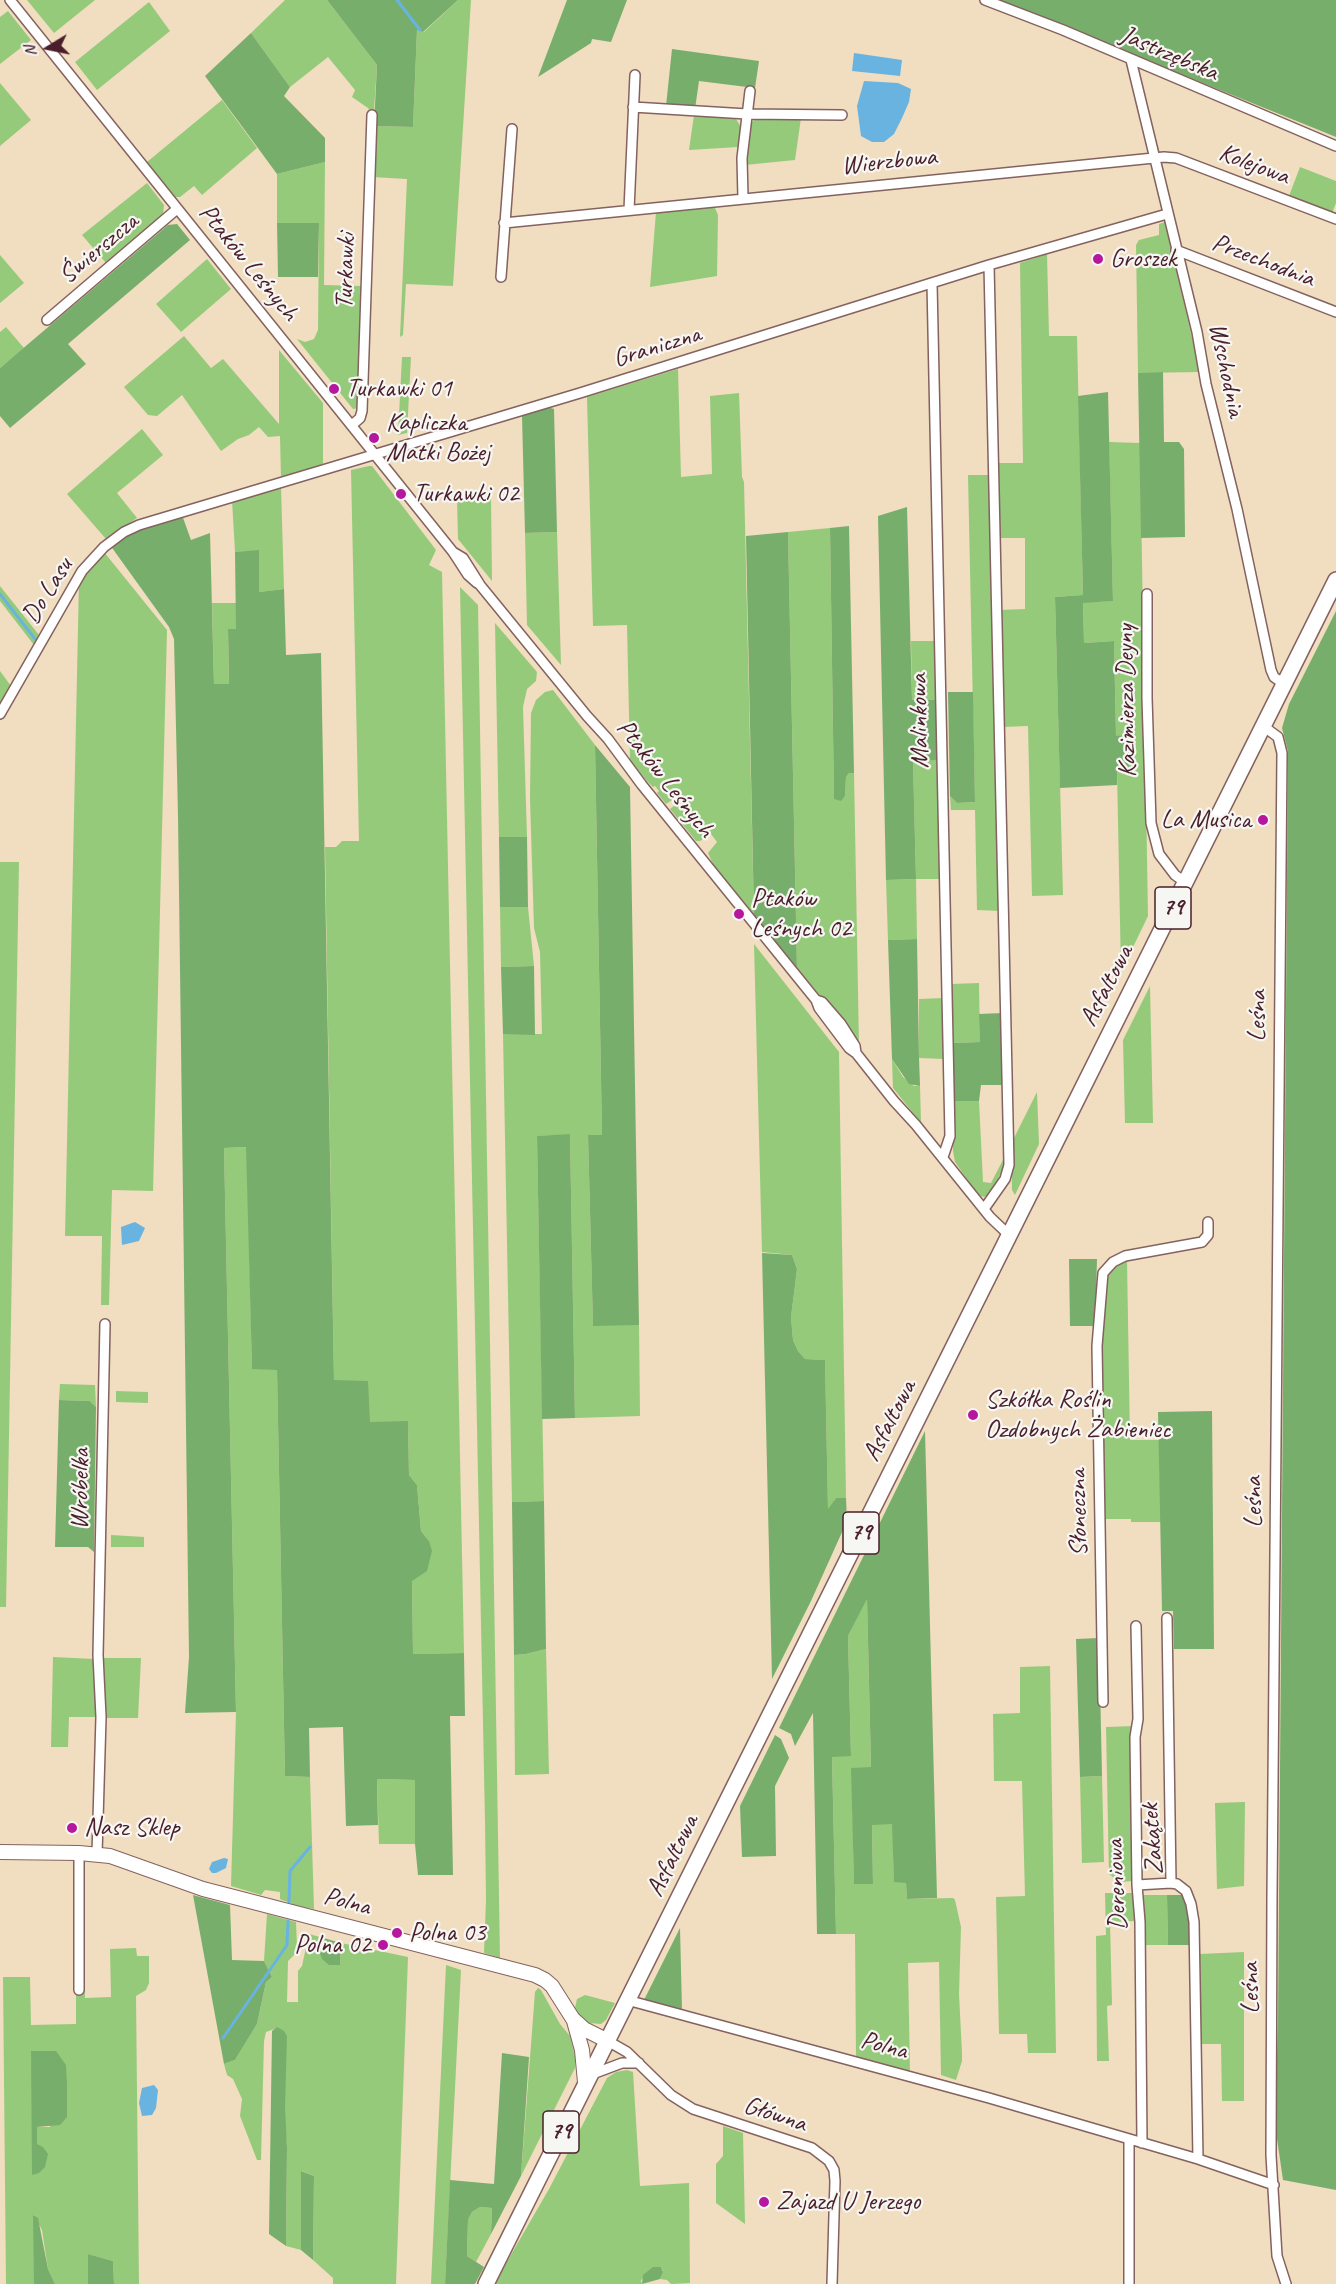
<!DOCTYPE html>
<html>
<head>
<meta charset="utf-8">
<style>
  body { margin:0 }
  #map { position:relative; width:1336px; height:2284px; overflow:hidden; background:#f1ddbf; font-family:Caveat,sans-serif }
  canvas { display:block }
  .north { position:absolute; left:18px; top:18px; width:60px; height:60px; -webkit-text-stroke:4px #f6f6f2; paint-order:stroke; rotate:260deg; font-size:16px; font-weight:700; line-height:24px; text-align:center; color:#4a1f2b }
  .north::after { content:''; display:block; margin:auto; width:21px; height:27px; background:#4a1f2b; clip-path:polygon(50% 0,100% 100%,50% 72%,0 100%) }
</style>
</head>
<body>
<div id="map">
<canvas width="1336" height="2284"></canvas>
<div class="north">N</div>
</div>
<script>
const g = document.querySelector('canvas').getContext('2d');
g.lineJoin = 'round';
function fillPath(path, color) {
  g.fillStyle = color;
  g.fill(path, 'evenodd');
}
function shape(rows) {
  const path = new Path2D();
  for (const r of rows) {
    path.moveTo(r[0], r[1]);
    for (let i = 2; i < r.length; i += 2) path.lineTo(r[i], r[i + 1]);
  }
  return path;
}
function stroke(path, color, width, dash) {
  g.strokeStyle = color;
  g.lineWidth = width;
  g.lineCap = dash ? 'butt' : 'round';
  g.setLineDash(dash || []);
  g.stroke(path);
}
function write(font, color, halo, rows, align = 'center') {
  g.font = font + ' Caveat,sans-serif';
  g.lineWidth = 4.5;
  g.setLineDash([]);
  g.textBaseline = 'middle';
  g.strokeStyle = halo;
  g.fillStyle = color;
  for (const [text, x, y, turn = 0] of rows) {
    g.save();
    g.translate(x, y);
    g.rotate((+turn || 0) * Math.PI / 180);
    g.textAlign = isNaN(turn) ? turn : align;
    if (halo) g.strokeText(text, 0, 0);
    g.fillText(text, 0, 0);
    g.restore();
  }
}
const green = shape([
  [27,0,95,0,54,33],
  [285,0,327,0,377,65,374,111,370,111,368,108,352,97,355,90,328,57,290,87,251,33],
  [458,0,471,0,453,286,406,284,403,335,400,337,407,179,372,177,374,126,413,127,417,30,424,32],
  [149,2,170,31,97,90,75,62],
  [8,11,31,40,0,64,0,17],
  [0,83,31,120,0,146],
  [222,100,257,148,202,195,194,186,180,197,175,197,147,162],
  [694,115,736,119,741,127,738,147,689,150],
  [758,117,801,118,795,160,745,165,751,123],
  [325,162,324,285,361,286,361,296,362,296,359,408,353,409,297,339,305,342,314,339,318,330,319,223,277,223,277,174],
  [1300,167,1336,181,1336,203,1332,213,1289,196],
  [147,183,164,205,163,215,106,263,82,235],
  [709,206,715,208,718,215,717,276,650,287,656,212],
  [1165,222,1200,372,1138,373,1136,245,1139,240,1159,235,1159,224],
  [1047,254,1049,336,1077,336,1083,595,1055,597,1063,895,1032,896,1028,726,1002,727,999,610,1025,609,1025,538,998,538,997,463,1023,463,1020,263],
  [0,255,24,283,0,303],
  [207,259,231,289,181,332,156,304],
  [6,327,24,348,0,368,0,332],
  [184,336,211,368,223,359,279,424,279,350,323,403,323,465,281,478,280,436,268,437,259,427,249,435,238,439,221,451,182,395,157,416,148,415,124,387],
  [402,357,411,357,407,433,398,435],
  [678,369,681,477,712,474,710,396,739,393,742,477,744,482,754,915,713,864,708,853,717,842,711,834,700,841,696,841,670,809,675,805,672,800,666,804,657,793,659,791,655,786,653,787,646,780,630,760,627,625,593,626,587,397],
  [142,429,163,455,117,493,137,518,106,539,67,494],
  [1109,442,1140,443,1148,916,1121,972,1117,771,1128,736,1116,736,1114,641,1084,643,1083,602,1113,601],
  [369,466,372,466,436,550,429,565,442,572,464,1653,413,1654,412,1581,429,1541,421,1531,417,1485,409,1475,408,1422,370,1422,334,1381,325,847,336,847,342,841,359,841,351,470],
  [968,475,991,475,1001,911,977,910,975,810,951,810,950,796,957,803,975,802],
  [281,487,284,589,259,592,258,551,235,552,232,500],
  [457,498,491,498,492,581,458,539],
  [830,528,834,799,845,796,846,777,849,773,854,773,859,1046,849,1030,797,968,788,532],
  [557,532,561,665,527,625,525,533],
  [104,552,167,630,153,1191,112,1190,109,1305,101,1305,102,1236,65,1236,79,581],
  [0,586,39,635,34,645,0,601],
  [460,587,478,605,500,1958,484,1953,486,1900,485,1821],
  [212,603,236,603,236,629,228,630,229,685,214,684],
  [495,623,537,672,536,681,527,689,523,707,527,837,499,837],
  [911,641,936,641,937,700,912,700],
  [0,671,11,686,0,705],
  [553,690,595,745,602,1135,588,1135,593,1325,639,1325,640,1416,575,1418,570,1135,537,1136,544,1501,512,1502,503,1034,542,1034,540,952,534,928,530,799,531,713,536,700,545,692],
  [913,760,938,760,941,879,916,879,917,939,888,940,886,880,916,879],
  [0,862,19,862,6,1607,0,1607],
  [500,907,528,907,534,966,501,967],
  [754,944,839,1052,846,1498,836,1498,828,1510,825,1360,805,1359,798,1351,793,1340,791,1317,797,1269,792,1255,762,1252],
  [979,983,980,1042,952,1043,951,984],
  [1150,986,1153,1123,1125,1123,1123,1040],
  [943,998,944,1059,919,1058,919,999],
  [892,1059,903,1077,914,1086,920,1086,921,1123,893,1088],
  [1037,1092,1039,1144,1015,1195,1012,1190,1011,1144],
  [953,1101,979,1101,983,1182,991,1183,1006,1154,1006,1163,990,1194,984,1197,978,1195,955,1162,953,1151],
  [247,1147,252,1369,277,1369,285,1776,310,1777,314,1909,291,1905,291,1903,282,1900,280,1899,280,1892,265,1890,261,1895,231,1886,236,1712,224,1148],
  [1127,1260,1130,1440,1159,1440,1161,1522,1131,1522,1131,1519,1103,1519,1099,1336,1104,1279,1115,1264],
  [60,1384,95,1385,96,1407,90,1401,59,1400],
  [116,1391,148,1392,148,1403,116,1402],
  [111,1535,144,1537,144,1547,111,1547],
  [867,1598,871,1768,852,1768,854,1884,873,1884,872,1824,893,1824,894,1882,906,1882,907,1899,953,1898,955,1900,961,1927,959,1994,962,2053,962,2061,956,2080,941,2075,939,1962,908,1963,910,2074,856,2057,855,1934,836,1934,832,1756,851,1755,848,1636],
  [546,1649,549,1774,515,1775,514,1655,526,1654],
  [53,1657,94,1659,98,1717,69,1717,68,1747,51,1747],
  [102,1658,141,1658,138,1718,105,1718],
  [1050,1666,1056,2053,1028,2053,1027,2034,999,2034,996,1897,1025,1896,1022,1781,994,1781,993,1714,1020,1713,1020,1667],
  [1134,1726,1134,1881,1119,1882,1109,1874,1106,1727],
  [1102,1776,1104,1862,1082,1863,1080,1777],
  [377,1779,415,1780,415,1844,379,1844],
  [1245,1802,1244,1886,1217,1889,1215,1803],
  [1105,1893,1134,1893,1136,1921,1110,1922,1112,2005,1107,2006,1109,2061,1097,2061,1096,1936,1106,1935],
  [1144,1895,1167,1895,1168,1945,1145,1945],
  [267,1914,296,1922,297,1947,295,1954,288,1961,287,2002,298,2002,298,1971,302,1966,309,1934,320,1937,319,1951,340,1965,341,1943,408,1957,396,2284,333,2284,333,2278,313,2260,314,2176,302,2171,301,2250,286,2246,287,2148,277,2028,266,2032,264,2041,261,2160,257,2160,240,2116,242,2099,233,2079,227,2075,224,2064,235,2060,257,2024,266,1982,272,1977,264,1961],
  [136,1948,137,1956,149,1956,149,1983,146,1990,136,1996,139,2284,114,2284,113,2261,88,2254,88,2284,55,2284,48,2269,42,2230,34,2215,34,2284,6,2284,3,1977,30,1977,31,2025,76,2024,76,1990,85,1990,85,1998,111,1997,110,1949],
  [56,2051,50,2127,37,2127,37,2144,31,2052],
  [1244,1952,1244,2101,1222,2101,1221,2044,1201,2044,1200,1954],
  [446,1965,461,1970,445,2284,431,2284],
  [538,1988,541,1990,560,2024,570,2036,575,2056,575,2068,521,2176,535,1992],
  [585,1995,615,2003,606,2020,601,2024,589,2023,581,2018,575,2008,577,1999],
  [627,2070,633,2072,640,2186,689,2183,690,2283,671,2284,667,2280,660,2279,663,2271,661,2267,641,2280,642,2284,494,2284,549,2189,607,2078,616,2072],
  [723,2126,743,2133,745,2224,716,2203,716,2164,723,2156],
  [480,2207,492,2208,491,2234,476,2262,467,2256,468,2220,472,2212]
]);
const forest = shape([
  [327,0,458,0,423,32,417,30,413,127,374,126,377,65],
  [567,0,627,0,611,42,592,39,591,43,538,77],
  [999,0,1336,0,1336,137,1126,52],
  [251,33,290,87,284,96,325,138,325,162,277,174,205,76],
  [672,49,759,61,755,88,699,81,695,109,666,106],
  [277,223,319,223,318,277,278,277],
  [177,224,190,240,68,344,86,364,10,428,0,416,0,368,168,225],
  [1163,372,1164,442,1179,442,1184,449,1185,537,1141,538,1138,373],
  [1108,392,1113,601,1083,603,1084,643,1114,641,1116,736,1128,735,1129,770,1117,771,1117,785,1060,788,1055,597,1083,595,1078,396],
  [548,407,554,409,557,532,525,533,522,416],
  [907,507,912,700,937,700,938,760,913,761,916,879,886,880,878,516],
  [182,515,191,540,210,533,214,684,229,684,228,629,236,629,235,552,259,550,259,592,284,589,286,655,321,653,334,1380,368,1381,370,1422,408,1421,409,1475,417,1485,421,1531,429,1541,432,1551,427,1571,412,1581,413,1654,464,1653,465,1716,450,1716,453,1875,418,1875,415,1844,415,1780,377,1779,378,1825,346,1826,343,1727,309,1728,310,1777,285,1776,277,1370,252,1369,246,1147,224,1148,236,1712,185,1713,189,1657,178,816,174,639,169,627,110,545,132,531],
  [849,526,854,773,849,773,846,777,845,796,841,801,834,799,830,528],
  [788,532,797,968,754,915,746,536],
  [1336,611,1336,2190,1283,2180,1275,2125,1278,2023,1288,751,1282,728,1289,704],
  [948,692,973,692,975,802,957,803,950,796],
  [595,745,630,787,639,1325,593,1326,588,1135,602,1135],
  [499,837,527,837,528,907,500,907],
  [917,939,919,1058,920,1086,909,1084,892,1059,888,940],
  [534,966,535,1035,503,1034,501,967],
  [1003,1013,1005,1085,981,1085,979,1101,953,1101,952,1043,980,1042,979,1014],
  [570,1134,575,1418,542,1419,537,1136],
  [762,1253,792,1255,797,1269,791,1317,793,1340,798,1351,805,1359,825,1360,828,1509,836,1498,846,1498,847,1521,811,1601,772,1679],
  [1069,1259,1097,1259,1095,1326,1070,1326],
  [59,1400,90,1401,96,1407,94,1552,88,1547,55,1547],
  [1212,1411,1214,1649,1174,1649,1173,1611,1162,1611,1158,1412],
  [925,1431,937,1898,907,1899,906,1883,894,1882,892,1824,872,1825,873,1884,854,1884,851,1768,871,1767,867,1599,848,1636,851,1756,832,1757,836,1934,817,1934,813,1713,795,1746,791,1734,779,1728],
  [544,1501,546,1649,526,1654,514,1655,512,1502],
  [1099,1638,1102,1776,1080,1777,1076,1639],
  [775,1735,781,1739,789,1758,775,1786,776,1856,742,1857,740,1806],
  [193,1895,230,1905,232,1960,264,1961,272,1977,266,1982,257,2024,235,2060,224,2064],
  [1167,1895,1183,1895,1189,1901,1189,1945,1168,1945],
  [680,1928,682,2010,644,2000],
  [320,1937,341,1943,340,1965,329,1965,322,1959,319,1951],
  [277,2027,284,2031,287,2036,285,2107,287,2148,286,2246,269,2234,272,2031],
  [31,2051,56,2051,66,2065,67,2084,67,2117,60,2125,37,2127,37,2144,43,2147,48,2154,45,2167,39,2173,32,2175],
  [502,2053,529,2057,521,2176,491,2234,492,2208,480,2207,472,2212,468,2220,467,2256,484,2267,475,2284,445,2284,450,2180,494,2184],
  [301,2171,314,2176,313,2260,301,2250],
  [33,2215,38,2218,48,2269,55,2284,34,2284],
  [88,2254,113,2261,114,2284,88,2284],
  [653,2267,661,2267,663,2272,660,2279,642,2284,643,2275]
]);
const water = shape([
  [854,53,902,60,900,76,852,71],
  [864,81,898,83,911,89,909,102,902,118,894,134,884,142,872,142,861,136,857,106],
  [135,1222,145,1228,139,1241,122,1245,121,1227],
  [224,1858,228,1859,226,1868,216,1873,212,1873,209,1869,212,1862],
  [154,2085,158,2090,156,2108,152,2115,142,2116,139,2103,142,2088]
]);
const stream = shape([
  [397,0,420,30],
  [0,594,35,639],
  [289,1902,290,1871,310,1847],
  [223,2038,287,1945,288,1921]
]);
const street = shape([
  [10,0,453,552,468,575,477,583],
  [985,0,1063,30,1336,146],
  [1131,60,1197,332,1206,384,1237,509,1271,670,1274,677,1284,684],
  [633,107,747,114,842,115],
  [743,198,742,158,750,91],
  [629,210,635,75],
  [504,223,1164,157,1176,158,1336,219],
  [1176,250,1336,312],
  [501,277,512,129],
  [932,283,950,1136,943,1157],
  [47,320,177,209],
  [352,425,360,418,362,411,372,115],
  [453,552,463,558,480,585,587,716,608,739,642,785,816,1000,819,1008,849,1048,856,1053,894,1101,916,1125,990,1217,1009,1235],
  [1147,594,1147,698,1151,823,1159,854,1175,875,1186,883],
  [0,714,82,571,104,547,124,532,139,525,580,393,989,265,1167,214],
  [1263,726,1278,737,1282,753,1272,1895,1271,2155,1277,2256,1286,2284],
  [816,1000,822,1002,841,1024,855,1046,856,1053],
  [984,1209,1005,1179,1009,1165,989,265],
  [1167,1618,1171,1883,1177,1884,1186,1891,1191,1904,1194,1922,1198,2159],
  [1136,1626,1138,1719,1135,1737,1137,1885,1140,1922,1142,2143],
  [1103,1702,1097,1346,1103,1273,1113,1262,1125,1256,1202,1242,1208,1235,1208,1222],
  [79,1853,79,1990],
  [97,1854,101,1717,98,1655,105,1324],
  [1137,1885,1171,1883],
  [627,2000,989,2098,1198,2159,1274,2185],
  [606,2040,627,2052,671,2095,693,2109,812,2148,829,2161,834,2170,835,2181,832,2284],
  [590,2075,622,2063,639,2063],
  [1129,2139,1129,2284]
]);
const secondary = shape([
  [0,1852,79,1853,110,1856,203,1889,535,1975,545,1980,552,1986,573,2019,584,2029,606,2040],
  [574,2021,582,2050,585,2082]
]);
const primary = shape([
  [486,2284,1336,580]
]);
const markers = [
  [1098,259,6,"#b5179e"],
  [334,389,6,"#b5179e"],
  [374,438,6,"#b5179e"],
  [401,494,6,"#b5179e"],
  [1263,820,6,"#b5179e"],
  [739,914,6,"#b5179e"],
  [973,1415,6,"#b5179e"],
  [72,1828,6,"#b5179e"],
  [397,1933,6,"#b5179e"],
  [383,1945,6,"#b5179e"],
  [764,2202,6,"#b5179e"]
];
const shields = [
  [1173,908,36],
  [861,1533,36],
  [561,2132,36]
];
const shieldNames = [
  ["79",1173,908],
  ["79",861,1533],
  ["79",561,2132]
];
const streetNames = [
  ["Jastrzębska",1169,54,23],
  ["Wierzbowa",889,162,-6],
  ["Kolejowa",1254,165,21],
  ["Świerszcza",99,249,-40],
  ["Przechodnia",1263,261,21],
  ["Ptaków Leśnych",248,263,51],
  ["Turkawki",346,271,-88],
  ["Graniczna",657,347,-17],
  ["Wschodnia",1226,370,78],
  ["Do Lasu",48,591,-58],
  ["Kazimierza Deyny",1127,701,-91],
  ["Malinkowa",920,721,-91],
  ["Ptaków Leśnych",665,779,52],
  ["Asfaltowa",1107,986,-63],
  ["Leśna",1258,1016,-89],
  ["Asfaltowa",890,1421,-63],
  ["Wróbelka",81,1489,-89],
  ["Leśna",1254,1502,-90],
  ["Słoneczna",1079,1513,-91],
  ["Zakątek",1153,1839,-94],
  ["Asfaltowa",673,1856,-64],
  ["Dereniowa",1117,1885,-92],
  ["Polna",347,1902,15],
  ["Leśna",1251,1988,-90],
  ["Polna",884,2046,15],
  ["Główna",775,2115,18]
];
const poiNames = [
  ["Groszek",1110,259],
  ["Turkawki 01",346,389],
  ["Kapliczka",386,423],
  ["Matki Bożej",386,453],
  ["Turkawki 02",413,494],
  ["La Musica",1251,820,"right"],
  ["Ptaków",751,899],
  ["Leśnych 02",751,929],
  ["Szkółka Roślin",985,1400],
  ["Ozdobnych Żabieniec",985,1430],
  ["Nasz Sklep",84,1828],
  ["Polna 03",409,1933],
  ["Polna 02",371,1945,"right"],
  ["Zajazd U Jerzego",776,2202]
];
fillPath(green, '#95ca7b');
fillPath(forest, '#78ae6b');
fillPath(water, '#69b3e1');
stroke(stream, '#69b3e1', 3);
stroke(street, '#84625f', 12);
stroke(secondary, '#84625f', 16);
stroke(primary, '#84625f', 18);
stroke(street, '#fff', 9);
stroke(secondary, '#fff', 14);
stroke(primary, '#fff', 15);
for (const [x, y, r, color] of markers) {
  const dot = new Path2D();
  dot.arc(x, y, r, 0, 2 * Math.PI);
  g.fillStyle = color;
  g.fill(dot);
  stroke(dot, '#f6f6f2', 2);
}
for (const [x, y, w] of shields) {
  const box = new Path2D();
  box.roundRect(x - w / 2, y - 21, w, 42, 4.5);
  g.fillStyle = '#f6f6f2';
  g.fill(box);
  stroke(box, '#4a1f2b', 1.5);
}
write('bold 24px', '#4a1f2b', null, shieldNames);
write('26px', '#4a1f2b', '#f6f6f2', streetNames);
write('26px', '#4a1f2b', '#f6f6f2', poiNames, 'left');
</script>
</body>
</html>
